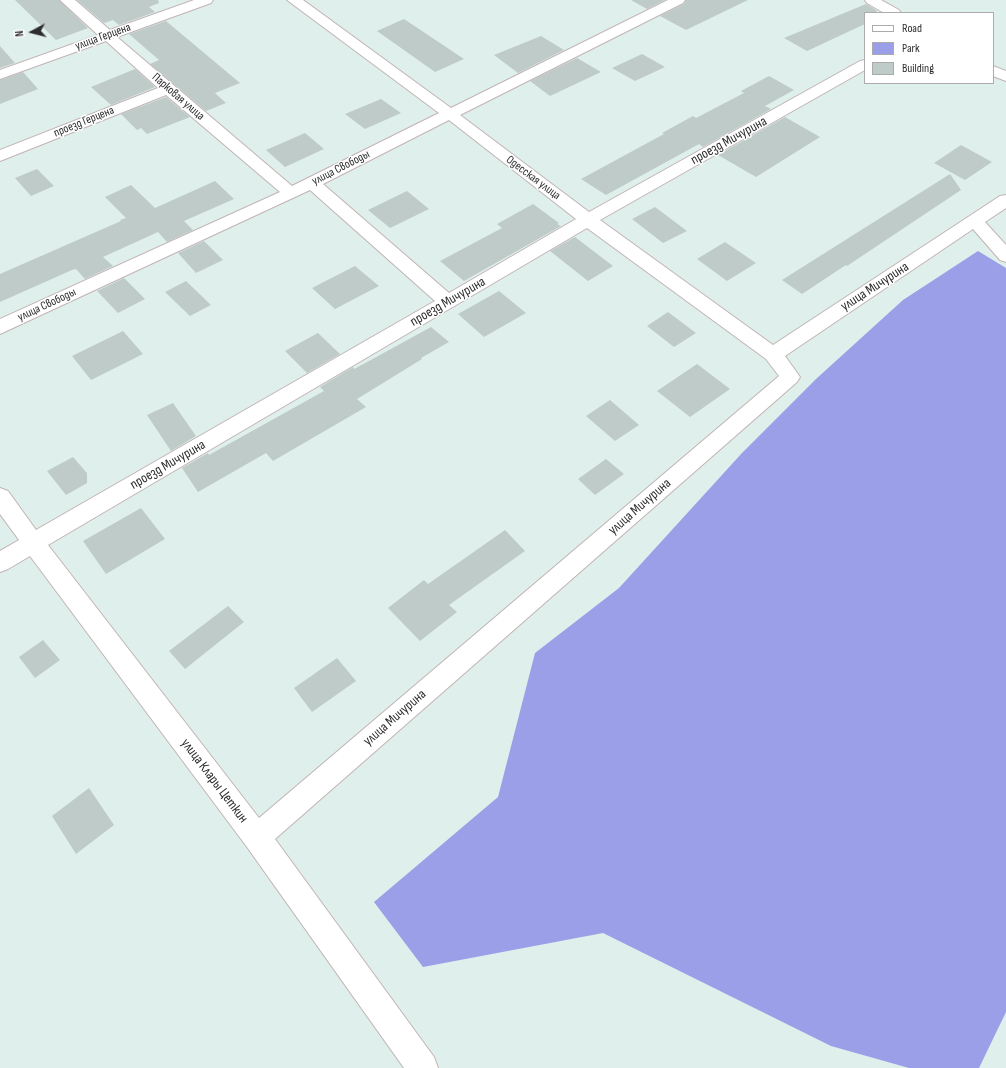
<!DOCTYPE html>
<html>
<head>
<meta charset="utf-8">
<style>
  body { margin:0 }
  #map { position:relative; width:1006px; height:1068px; overflow:hidden; background:#dfefec; font-family:"Sofia Sans Condensed",sans-serif }
  canvas { display:block }
  .legend { position:absolute; left:864px; top:12px; width:130px; height:72px; box-sizing:border-box; background:#fff; border:1px solid #ababab; margin:0; padding:5px 7px; list-style:none; font-size:12px; color:#2d2d2d }
  .legend li { display:flex; align-items:center; gap:8px; height:20px }
  .legend b { width:20px; border:1px solid #ababab }
  .north { position:absolute; left:12px; top:12px; width:40px; height:40px; -webkit-text-stroke:3px #fff; paint-order:stroke; rotate:263deg; font-size:11px; font-weight:700; line-height:16px; text-align:center; color:#2d2d2d }
  .north::after { content:''; display:block; margin:auto; width:14px; height:18px; background:#2d2d2d; clip-path:polygon(50% 0,100% 100%,50% 72%,0 100%) }
</style>
</head>
<body>
<div id="map">
<canvas width="1006" height="1068"></canvas>
<ul class="legend">
<li><b style="height:5px;background:#fff"></b>Road</li>
<li><b style="height:11px;background:#9a9fe7"></b>Park</li>
<li><b style="height:11px;background:#becbc9"></b>Building</li>
</ul>
<div class="north">N</div>
</div>
<script>
const g = document.querySelector('canvas').getContext('2d');
g.lineJoin = 'round';
function fillPath(path, color) {
  g.fillStyle = color;
  g.fill(path, 'evenodd');
}
function shape(rows) {
  const path = new Path2D();
  for (const r of rows) {
    path.moveTo(r[0], r[1]);
    for (let i = 2; i < r.length; i += 2) path.lineTo(r[i], r[i + 1]);
  }
  return path;
}
function stroke(path, color, width, dash) {
  g.strokeStyle = color;
  g.lineWidth = width;
  g.lineCap = dash ? 'butt' : 'round';
  g.setLineDash(dash || []);
  g.stroke(path);
}
function write(font, color, halo, rows, align = 'center') {
  g.font = font + ' "Sofia Sans Condensed",sans-serif';
  g.lineWidth = 3;
  g.setLineDash([]);
  g.textBaseline = 'middle';
  g.strokeStyle = halo;
  g.fillStyle = color;
  for (const [text, x, y, turn = 0] of rows) {
    g.save();
    g.translate(x, y);
    g.rotate((+turn || 0) * Math.PI / 180);
    g.textAlign = isNaN(turn) ? turn : align;
    if (halo) g.strokeText(text, 0, 0);
    g.fillText(text, 0, 0);
    g.restore();
  }
}
const green = shape([
  [978,251,1006,268,1006,1012,979,1068,909,1068,831,1046,603,933,423,967,374,902,498,797,535,653,619,588,742,453,816,379,903,300]
]);
const building = shape([
  [15,0,59,0,88,28,56,40],
  [77,0,158,0,159,3,149,7,155,12,119,25,113,20,104,23],
  [631,0,665,0,647,9],
  [686,0,748,0,686,30,660,16,684,4],
  [866,4,876,10,877,13,865,13,865,24,807,51,784,38],
  [404,19,464,59,435,72,377,31],
  [166,21,240,83,215,93,226,103,206,111,150,64,159,60,129,34],
  [541,36,564,50,518,73,494,55],
  [0,46,15,63,0,68],
  [642,54,665,67,635,81,612,68],
  [577,58,601,72,550,96,530,81],
  [135,69,155,87,111,105,91,87],
  [23,72,38,89,0,104,0,80],
  [769,76,794,90,765,106,771,109,703,147,699,144,606,195,581,179,664,134,662,133,693,116,696,118,744,93,741,91],
  [166,97,190,117,147,134,141,128,137,130,121,114],
  [381,99,401,113,365,129,345,114],
  [785,117,820,137,756,177,718,155],
  [305,133,324,149,285,167,266,150],
  [961,145,992,162,965,180,934,163],
  [37,169,54,186,31,196,15,178],
  [950,174,961,190,847,266,846,265,802,294,782,280],
  [215,181,234,199,184,221,193,230,167,242,158,232,103,257,113,266,85,279,76,269,72,270,0,302,0,274,121,221,120,220,126,218,105,197,131,185,155,208],
  [407,191,429,209,390,228,368,210],
  [533,204,559,223,557,224,561,226,464,281,440,261,502,228,497,224],
  [655,207,687,231,663,243,632,219],
  [575,237,613,266,588,281,550,251],
  [204,241,223,260,196,273,178,253],
  [725,242,756,263,727,281,697,259],
  [355,266,379,286,335,309,312,288],
  [124,278,145,299,118,313,97,291],
  [186,281,211,305,190,316,165,292],
  [499,291,526,313,484,337,458,314],
  [668,312,696,333,674,347,647,326],
  [431,327,449,342,421,358,422,359,357,399,366,407,273,461,266,453,198,492,182,468,208,453,209,455,324,391,320,387,353,367,354,369,369,361],
  [123,331,143,354,91,380,72,356],
  [318,333,340,354,307,373,285,351],
  [697,364,730,389,690,417,657,391],
  [610,400,639,425,615,441,586,416],
  [173,403,196,436,171,451,147,415],
  [73,457,87,473,87,483,66,495,47,471],
  [606,459,624,474,595,495,578,479],
  [141,508,165,539,106,574,83,541],
  [505,530,525,551,449,605,457,612,420,641,388,608,424,580,428,584],
  [228,606,244,622,185,669,169,651],
  [43,640,60,660,35,678,19,657],
  [337,658,356,681,312,712,294,688],
  [89,788,114,825,76,854,52,816]
]);
const minor = shape([
  [60,0,75,0,110,30,194,0,213,0,211,3,117,37,292,186,439,113,287,0,303,0,451,108,668,0,685,0,683,3,460,115,589,212,860,61,865,60,865,70,600,220,773,345,1000,196,1006,195,1006,208,985,222,1006,245,1006,262,1000,260,973,229,785,356,800,377,797,382,275,839,434,1057,438,1068,404,1068,247,847,30,556,8,569,0,572,0,551,19,540,0,514,0,488,8,491,36,530,435,301,310,190,0,334,0,319,280,192,166,95,0,161,0,150,158,88,106,41,0,79,0,70,98,35,60,0],
  [449,120,576,219,449,293,323,184,449,120],
  [587,228,766,359,779,376,259,818,48,545,587,228],
  [865,0,881,0,899,10,901,13,884,13,867,3,865,0],
  [993,66,1006,71,1006,81,993,76,993,66]
]);
const farStreetnames = [
  ["улица Герцена",103,37,-20],
  ["Парковая улица",178,97,41],
  ["проезд Герцена",84,122,-22],
  ["улица Свободы",341,168,-27],
  ["Одесская улица",533,178,37],
  ["улица Свободы",47,305,-25]
];
const streetNames = [
  ["проезд Мичурина",729,141,-29],
  ["улица Мичурина",875,287,-33],
  ["проезд Мичурина",448,302,-30],
  ["проезд Мичурина",168,465,-30],
  ["улица Мичурина",640,507,-41],
  ["улица Мичурина",395,718,-41],
  ["улица Клары Цеткин",214,781,53]
];
fillPath(green, '#9a9fe7');
fillPath(building, '#becbc9');
stroke(minor, '#c1b4b3', 2);
fillPath(minor, '#fff');
write('12px', '#2d2d2d', '#fff', farStreetnames);
write('14px', '#2d2d2d', '#fff', streetNames);
</script>
</body>
</html>
